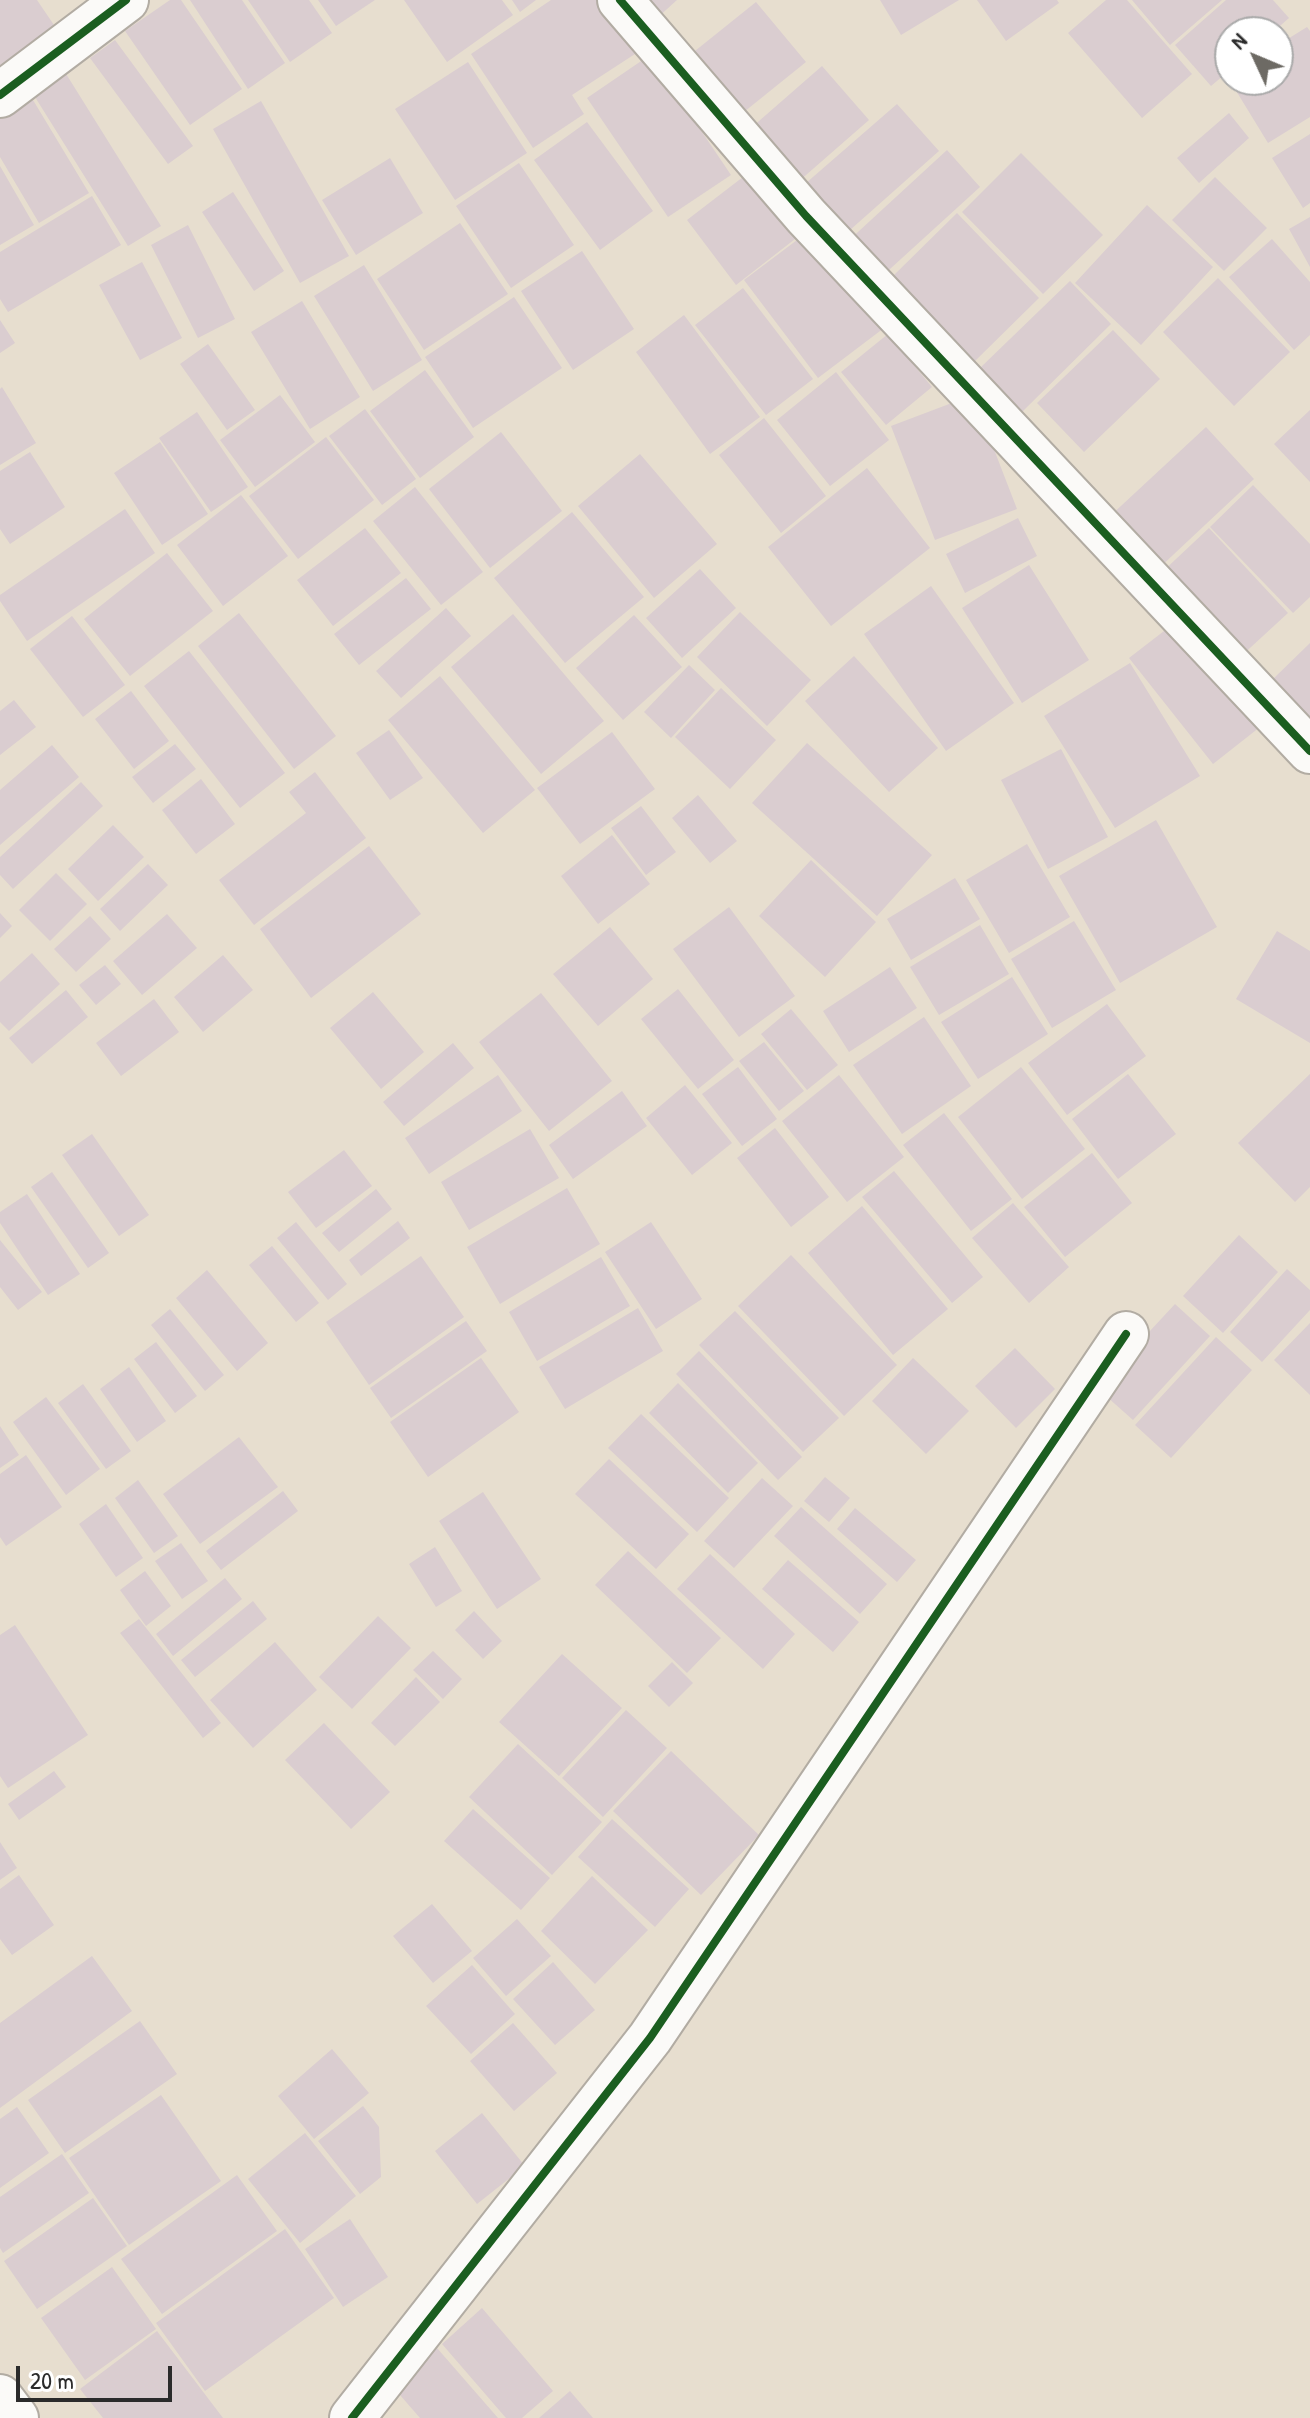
<!DOCTYPE html>
<html>
<head>
<meta charset="utf-8">
<style>
  body { margin:0 }
  #map { position:relative; width:1310px; height:2418px; overflow:hidden; background:#e7decf; font-family:"Patrick Hand",sans-serif }
  canvas { display:block }
  .north { position:absolute; left:1214px; top:16px; width:80px; height:80px; box-sizing:border-box; background:#fff; border:2px solid #aaa; border-radius:50%; rotate:314deg; font-size:22px; font-weight:700; line-height:32px; text-align:center; color:#2b2b2b }
  .north::after { content:''; display:block; margin:auto; width:28px; height:36px; background:#6d6a64; clip-path:polygon(50% 0,100% 100%,50% 72%,0 100%) }
  .scale { position:absolute; left:16px; top:2366px; width:156px; height:36px; box-sizing:border-box; border:4px solid #2b2b2b; border-top:0; padding-left:10px; font-size:24px; line-height:28px; white-space:nowrap; color:#2b2b2b; -webkit-text-stroke:6px #fff; paint-order:stroke }
</style>
</head>
<body>
<div id="map">
<canvas width="1310" height="2418"></canvas>
<div class="north">N</div>
<div class="scale">20 m</div>
</div>
<script>
const g = document.querySelector('canvas').getContext('2d');
g.lineJoin = 'round';
function fillPath(path, color) {
  g.fillStyle = color;
  g.fill(path, 'evenodd');
}
function shape(rows) {
  const path = new Path2D();
  for (const r of rows) {
    path.moveTo(r[0], r[1]);
    for (let i = 2; i < r.length; i += 2) path.lineTo(r[i], r[i + 1]);
  }
  return path;
}
function stroke(path, color, width, dash) {
  g.strokeStyle = color;
  g.lineWidth = width;
  g.lineCap = dash ? 'butt' : 'round';
  g.setLineDash(dash || []);
  g.stroke(path);
}
const building = shape([
  [0,0,37,0,56,28,0,68],
  [170,0,181,0,242,89,190,125,125,31],
  [190,0,242,0,285,63,248,89],
  [248,0,309,0,332,33,290,62],
  [318,0,375,0,336,26],
  [404,0,502,0,513,15,447,62],
  [512,0,536,0,520,12],
  [551,0,598,0,635,54,572,95,584,114,533,148,471,54],
  [639,0,677,0,656,19],
  [880,0,959,0,901,35],
  [977,0,1057,0,1059,3,1006,41],
  [1106,0,1127,0,1192,74,1142,118,1068,33],
  [1132,0,1222,0,1170,45],
  [1226,0,1273,0,1289,18,1273,32,1230,32,1230,70,1211,86,1175,45],
  [756,2,806,62,734,120,685,59],
  [1307,27,1310,31,1310,117,1268,143,1227,76,1230,74,1230,80,1278,80,1278,45],
  [115,40,193,146,168,164,90,58],
  [650,55,731,175,668,217,587,98],
  [468,62,527,153,455,200,395,109],
  [822,66,869,120,798,182,751,128],
  [63,69,161,226,128,246,30,89],
  [33,100,89,193,39,223,0,157,0,119],
  [261,101,349,256,300,283,213,129],
  [897,104,939,151,841,238,798,190],
  [1229,113,1249,138,1199,183,1177,158],
  [587,122,653,211,600,250,534,160],
  [1310,134,1310,203,1303,208,1272,158],
  [947,150,980,187,879,279,846,243],
  [1021,153,1103,235,1043,294,962,212],
  [390,158,423,213,356,255,322,200],
  [519,163,574,245,511,288,456,206],
  [0,166,34,225,0,245],
  [756,167,804,232,736,285,687,220],
  [1215,177,1267,228,1224,271,1172,220],
  [233,192,284,271,254,291,202,212],
  [92,196,121,245,8,312,0,299,0,252],
  [1147,205,1213,267,1141,345,1075,283],
  [957,213,1039,298,975,361,893,276],
  [1310,217,1310,267,1289,229],
  [460,223,508,294,424,350,377,279],
  [188,225,235,319,198,338,151,245],
  [809,231,884,328,818,378,744,280],
  [1272,239,1310,282,1310,335,1294,350,1229,277],
  [582,251,634,329,573,370,521,291],
  [142,262,182,338,140,360,99,285],
  [364,265,422,360,373,391,314,296],
  [1218,278,1290,352,1234,406,1163,332],
  [1070,281,1111,324,1022,412,980,368],
  [743,288,813,379,766,415,695,325],
  [514,297,562,368,473,428,425,357],
  [302,301,360,397,310,429,251,332],
  [684,315,760,417,710,454,636,352],
  [0,320,15,343,0,353],
  [1113,330,1160,379,1084,452,1037,403],
  [888,334,932,387,886,425,841,372],
  [208,344,255,410,227,430,180,364],
  [425,370,474,437,420,478,370,411],
  [836,372,889,440,830,486,777,420],
  [2,387,36,443,0,465,0,389],
  [280,395,315,442,255,487,220,440],
  [973,395,1017,509,935,540,891,426],
  [365,409,416,479,382,505,329,436],
  [1310,410,1310,482,1274,444],
  [197,412,248,487,211,512,159,438],
  [764,418,826,496,781,533,719,455],
  [1206,427,1254,479,1157,570,1108,518],
  [501,432,562,511,490,568,429,489],
  [326,437,374,500,298,559,249,496],
  [160,442,208,514,162,545,114,473],
  [30,452,65,507,10,544,0,529,0,471],
  [640,454,717,544,654,598,578,506],
  [867,468,930,548,831,626,768,547],
  [1253,485,1310,544,1310,597,1293,613,1210,527],
  [415,487,483,572,441,605,373,521],
  [241,495,288,556,223,606,177,545],
  [125,509,155,553,27,641,0,601,0,595],
  [572,512,644,597,565,663,494,578],
  [1018,518,1037,556,965,593,946,554],
  [365,528,401,573,333,626,297,580],
  [1209,528,1288,613,1238,659,1159,575],
  [167,553,213,611,130,676,84,619],
  [1029,565,1089,660,1022,703,962,608],
  [700,569,736,608,682,658,646,618],
  [406,578,431,609,359,665,334,634],
  [931,586,1014,703,946,751,864,634],
  [446,608,471,636,401,698,376,671],
  [740,612,811,680,767,726,697,657],
  [239,613,336,736,294,769,198,646],
  [513,614,604,721,541,774,451,667],
  [634,615,682,667,623,720,576,668],
  [72,616,125,685,83,717,30,649],
  [1177,621,1260,727,1213,764,1129,658],
  [1310,643,1310,720,1271,681],
  [189,651,285,773,240,808,144,686],
  [854,656,938,748,889,792,805,701],
  [1130,663,1200,776,1115,828,1044,716],
  [689,665,715,690,671,738,644,712],
  [440,676,535,790,483,833,388,720],
  [721,688,776,740,730,789,675,737],
  [131,691,169,741,134,769,95,719],
  [14,700,36,727,0,755,0,711],
  [389,730,423,778,390,800,356,753],
  [612,732,655,789,580,844,537,788],
  [807,743,932,855,877,916,752,803],
  [175,744,196,769,153,803,132,777],
  [52,745,79,777,0,845,0,790],
  [1061,749,1108,837,1048,869,1001,780],
  [315,772,366,838,254,925,219,880,306,813,289,792],
  [201,779,235,824,196,854,162,810],
  [81,782,103,806,13,889,0,875,0,857],
  [698,795,737,841,710,863,672,818],
  [641,806,676,852,646,875,611,828],
  [1156,820,1217,927,1120,983,1059,876],
  [113,825,144,857,98,901,68,869],
  [612,835,650,884,598,924,561,876],
  [1027,844,1070,917,1009,953,966,880],
  [369,846,421,914,311,998,260,929],
  [811,860,876,922,825,977,759,916],
  [148,864,168,885,120,931,100,909],
  [56,873,87,904,50,941,19,910],
  [955,878,980,919,911,960,887,919],
  [729,907,795,996,739,1037,673,949],
  [0,913,12,926,0,938],
  [167,914,197,948,142,995,113,961],
  [90,916,111,939,76,972,54,949],
  [1074,921,1116,990,1052,1028,1011,959],
  [980,925,1009,974,939,1015,910,967],
  [610,927,653,979,598,1026,553,974],
  [1277,931,1310,951,1310,1043,1236,999],
  [32,953,60,984,9,1031,0,1022,0,982],
  [223,955,253,990,203,1032,174,997],
  [105,965,121,984,96,1005,79,985],
  [890,967,917,1008,849,1052,823,1011],
  [1012,977,1048,1034,978,1079,941,1022],
  [678,989,734,1060,698,1089,641,1019],
  [66,990,88,1017,32,1064,9,1038],
  [373,992,424,1052,381,1089,330,1028],
  [541,993,612,1081,549,1131,479,1042],
  [154,999,179,1032,121,1076,96,1043],
  [1107,1004,1146,1056,1067,1115,1028,1063],
  [791,1009,838,1065,807,1090,761,1034],
  [924,1017,971,1086,902,1134,853,1065],
  [764,1042,804,1091,779,1111,739,1061],
  [453,1043,474,1068,404,1126,383,1102],
  [738,1067,777,1119,742,1146,702,1094],
  [1021,1067,1085,1149,1022,1199,958,1117],
  [1128,1074,1176,1134,1118,1179,1072,1119],
  [1310,1074,1310,1187,1295,1202,1238,1143],
  [498,1075,522,1111,429,1174,405,1138],
  [839,1075,904,1157,847,1202,782,1121],
  [685,1085,732,1143,692,1175,646,1118],
  [622,1091,647,1126,573,1179,549,1145],
  [944,1113,1012,1199,971,1231,903,1145],
  [775,1128,829,1197,791,1227,737,1158],
  [530,1129,559,1178,469,1230,441,1182],
  [92,1134,149,1215,119,1236,62,1155],
  [344,1150,372,1186,316,1228,288,1192],
  [1092,1153,1132,1203,1065,1257,1024,1207],
  [894,1171,983,1277,952,1303,862,1197],
  [52,1172,109,1253,88,1268,31,1187],
  [567,1188,600,1244,500,1304,467,1247],
  [376,1189,392,1209,339,1252,322,1233],
  [27,1194,80,1274,48,1295,0,1223,0,1212],
  [1013,1203,1069,1267,1029,1303,972,1238],
  [862,1206,948,1309,893,1355,808,1253],
  [398,1221,410,1238,361,1276,349,1260],
  [296,1222,347,1284,328,1300,277,1238],
  [651,1222,702,1299,656,1329,605,1252],
  [1239,1235,1278,1272,1223,1333,1183,1296],
  [0,1240,42,1292,18,1310,0,1287],
  [272,1246,319,1303,296,1322,249,1265],
  [791,1255,897,1365,844,1416,738,1306],
  [421,1256,464,1317,369,1385,326,1322],
  [601,1257,630,1306,537,1361,509,1312],
  [1287,1269,1310,1290,1310,1310,1262,1362,1230,1332],
  [207,1270,268,1343,237,1371,176,1298],
  [1175,1304,1210,1336,1133,1420,1097,1388],
  [638,1308,663,1351,565,1409,539,1367],
  [170,1309,224,1375,205,1391,151,1325],
  [735,1311,839,1418,803,1452,699,1345],
  [466,1321,487,1351,391,1418,370,1388],
  [1310,1323,1310,1395,1274,1360],
  [1216,1337,1252,1370,1171,1458,1135,1425],
  [156,1342,197,1396,175,1413,134,1359],
  [1015,1348,1055,1389,1016,1428,975,1386],
  [699,1351,802,1457,778,1480,676,1374],
  [481,1358,519,1412,428,1477,390,1422],
  [913,1358,969,1411,926,1454,872,1401],
  [129,1367,166,1421,137,1442,100,1389],
  [678,1383,758,1463,728,1493,649,1413],
  [83,1384,131,1451,106,1469,58,1403],
  [46,1397,100,1469,66,1495,13,1422],
  [641,1414,729,1498,697,1532,608,1448],
  [0,1426,19,1455,0,1468],
  [239,1437,278,1487,200,1544,163,1494],
  [26,1455,62,1507,6,1546,0,1537,0,1474],
  [609,1459,689,1534,656,1569,575,1494],
  [825,1477,850,1498,829,1522,804,1501],
  [762,1478,793,1506,734,1568,704,1541],
  [138,1480,178,1536,154,1553,115,1498],
  [283,1491,298,1511,221,1570,206,1551],
  [483,1492,541,1579,497,1609,439,1521],
  [106,1504,143,1558,116,1577,79,1524],
  [801,1507,887,1584,860,1614,774,1536],
  [855,1508,916,1560,897,1582,837,1529],
  [181,1543,208,1581,182,1599,155,1561],
  [435,1547,462,1591,436,1607,409,1564],
  [628,1551,721,1638,687,1673,595,1585],
  [710,1554,795,1634,763,1669,677,1589],
  [788,1560,859,1622,833,1652,762,1589],
  [145,1571,171,1606,146,1626,120,1590],
  [225,1578,242,1599,173,1656,156,1634],
  [253,1601,267,1619,195,1677,181,1660],
  [474,1611,502,1641,483,1659,455,1630],
  [378,1616,411,1648,352,1709,319,1677],
  [139,1619,221,1723,203,1738,120,1633],
  [15,1625,88,1735,8,1788,0,1776,0,1635],
  [275,1642,317,1690,253,1748,210,1700],
  [433,1651,462,1679,443,1699,413,1670],
  [562,1654,622,1708,559,1776,499,1722],
  [672,1662,693,1683,669,1707,648,1686],
  [416,1677,440,1702,395,1746,371,1723],
  [626,1710,667,1748,603,1817,562,1778],
  [324,1723,390,1792,351,1829,285,1760],
  [518,1744,602,1822,552,1875,469,1797],
  [671,1751,759,1835,701,1895,613,1811],
  [54,1771,66,1787,19,1820,8,1804],
  [473,1809,550,1878,521,1910,444,1841],
  [612,1819,689,1889,655,1927,578,1857],
  [0,1842,17,1868,0,1880],
  [19,1875,54,1925,12,1955,0,1939,0,1889],
  [592,1876,648,1930,595,1984,541,1931],
  [432,1904,472,1951,433,1983,393,1936],
  [517,1919,551,1956,506,1996,473,1958],
  [92,1956,132,2011,0,2108,0,2023],
  [553,1962,595,2010,555,2045,513,1999],
  [472,1965,515,2014,471,2054,426,2006],
  [140,2021,177,2074,65,2153,28,2100],
  [513,2023,557,2073,514,2111,470,2061],
  [332,2049,369,2093,314,2139,278,2096],
  [161,2095,221,2181,129,2245,69,2158],
  [363,2106,379,2127,381,2177,360,2194,318,2141],
  [17,2107,49,2153,0,2188,0,2119],
  [482,2113,525,2166,477,2204,435,2151],
  [305,2133,356,2196,300,2243,248,2179],
  [62,2154,89,2193,3,2253,0,2248,0,2197],
  [237,2175,277,2231,162,2314,121,2259],
  [93,2198,127,2246,37,2309,4,2261],
  [350,2219,388,2277,343,2307,305,2249],
  [285,2229,334,2298,205,2391,156,2323],
  [112,2267,156,2329,85,2380,41,2318],
  [482,2308,553,2391,522,2418,506,2418,442,2344],
  [157,2331,223,2418,103,2418,80,2389],
  [437,2348,498,2418,420,2418,393,2387],
  [570,2391,593,2418,539,2418]
]);
const minor = shape([
  [620,0,806,216,1310,751],
  [0,95,126,0],
  [352,2418,650,2038,1126,1334]
]);
const primary = shape([
  [0,2397,16,2418]
]);
const cycleway = shape([
  [620,0,806,216,1310,751],
  [0,95,126,0],
  [352,2418,650,2038,1126,1334]
]);
fillPath(building, '#dacdd0');
stroke(minor, '#b2aca3', 48);
stroke(primary, '#b2aca3', 48);
stroke(minor, '#fbfaf8', 44);
stroke(primary, '#fbfaf8', 44);
stroke(cycleway, '#1b5e20', 8);
</script>
</body>
</html>
